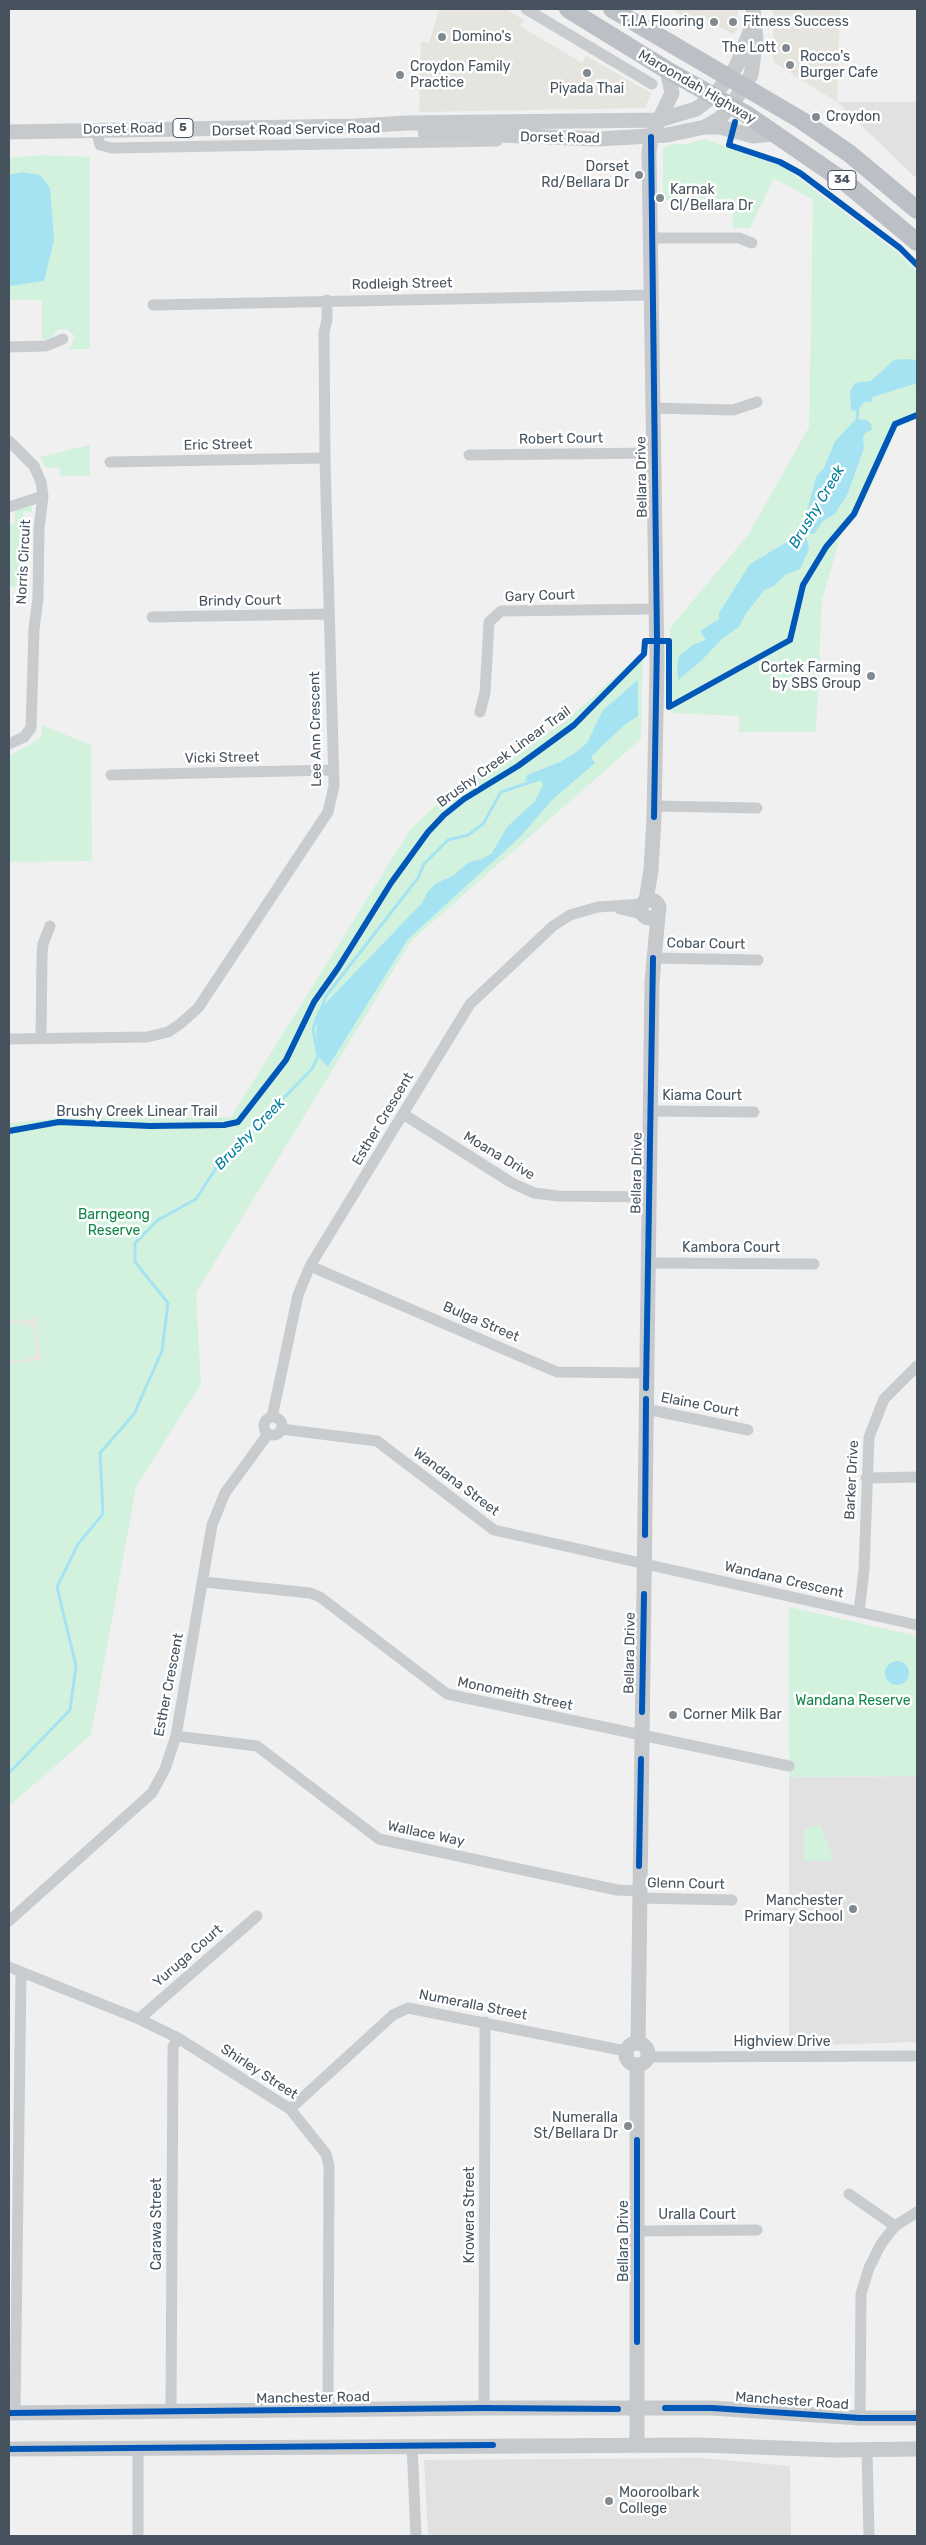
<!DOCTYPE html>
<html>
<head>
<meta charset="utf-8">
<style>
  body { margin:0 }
  #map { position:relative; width:926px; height:2545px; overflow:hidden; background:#f1f0f0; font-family:Rubik,sans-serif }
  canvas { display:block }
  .frame { position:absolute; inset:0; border:10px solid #46535e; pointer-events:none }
</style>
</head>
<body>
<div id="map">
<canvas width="926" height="2545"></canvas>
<div class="frame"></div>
</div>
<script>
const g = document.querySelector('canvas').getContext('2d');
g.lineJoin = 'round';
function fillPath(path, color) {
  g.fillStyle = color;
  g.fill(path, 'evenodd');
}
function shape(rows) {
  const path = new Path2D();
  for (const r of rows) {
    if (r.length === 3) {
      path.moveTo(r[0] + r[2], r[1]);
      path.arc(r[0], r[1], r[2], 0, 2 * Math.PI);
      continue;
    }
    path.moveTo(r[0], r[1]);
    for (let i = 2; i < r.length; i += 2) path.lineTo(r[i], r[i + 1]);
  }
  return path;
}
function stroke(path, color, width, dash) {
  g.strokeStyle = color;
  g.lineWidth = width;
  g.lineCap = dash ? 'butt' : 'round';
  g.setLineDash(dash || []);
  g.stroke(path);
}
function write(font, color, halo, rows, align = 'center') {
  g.font = font + ' Rubik,sans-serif';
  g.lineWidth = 5;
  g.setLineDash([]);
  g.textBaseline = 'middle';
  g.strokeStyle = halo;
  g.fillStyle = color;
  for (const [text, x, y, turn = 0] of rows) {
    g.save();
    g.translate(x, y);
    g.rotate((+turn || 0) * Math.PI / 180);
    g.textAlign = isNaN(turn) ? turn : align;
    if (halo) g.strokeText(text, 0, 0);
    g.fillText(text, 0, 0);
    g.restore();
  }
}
const commercial = shape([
  [439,9,505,9,524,20,520,26,582,63,586,56,651,93,645,108,419,112,421,42,429,43],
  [671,9,738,9,737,30,733,34,700,17,697,21,691,21],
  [773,9,840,9,837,102,773,62]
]);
const education = shape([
  [837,102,917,102,917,179],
  [917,1776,917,2042,789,2046,789,1777],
  [701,2458,790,2466,791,2536,428,2536,424,2460]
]);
const green = shape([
  [704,139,781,165,897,252,917,272,917,419,898,427,864,502,841,534,822,600,816,732,739,732,739,716,671,713,670,628,748,535,809,427,813,200,774,178,750,228,733,228,733,199,663,200,663,148,673,144,688,144],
  [41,155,90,157,90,349,67,349,71,346,74,338,73,334,66,329,58,330,51,339,42,340,42,300,9,300,9,158],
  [90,445,90,476,60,476,60,468,46,468,39,457],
  [32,505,32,512,24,511,22,529,30,530,30,563,21,563,22,583,30,583,30,587,9,587,9,524,15,523,15,510],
  [643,652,641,739,412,940,196,1293,201,1384,136,1487,91,1735,9,1806,9,1123,60,1118,231,1117,410,830,438,803,563,723],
  [42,725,91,745,92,861,9,862,9,756,38,740,42,734],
  [789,1607,917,1636,917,1776,789,1777],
  [820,1825,832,1854,832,1861,804,1861,804,1831,810,1827]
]);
const sand = shape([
  [33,1317,38,1320,36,1327,41,1360,9,1364,9,1361,30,1359,36,1352,34,1328,27,1323,9,1324,9,1322,27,1320]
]);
const water = shape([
  [21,172,40,175,50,188,54,240,44,281,9,286,9,175],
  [907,359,917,360,917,383,873,397,871,402,864,402,857,411,851,410,850,392,855,383,871,381,894,360],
  [856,419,867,420,871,424,872,430,865,433,863,438,864,448,848,493,835,514,823,521,814,534,804,533,802,530,816,477,824,468,835,441],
  [802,535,807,539,809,549,800,569,785,575,774,586,764,590,745,615,739,627,723,638,701,661,678,680,677,664,680,655,693,645,706,640,700,631,719,619,719,613,750,564,795,537],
  [638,680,638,716,623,726,591,757,595,763,553,799,520,837,408,939,328,1067,316,1054,317,1012,422,903,428,891,435,884,454,875,469,862,482,859,492,853,507,827,535,801,543,785,540,779,525,781,527,775,560,762,575,753,587,743,603,710],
  [897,1673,12]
]);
const stream = shape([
  [857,422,858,408],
  [321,1009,326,996,418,878,424,864,448,840,468,835,483,824,501,792,543,778],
  [9,1773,70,1710,76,1666,57,1587,78,1544,103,1514,100,1453,134,1414,162,1351,168,1303,135,1262,135,1243,158,1220,196,1199,218,1165,312,1069,318,1056,313,1029,317,1017]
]);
const minor = shape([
  [526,9,652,84],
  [96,129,100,145,112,148,497,141],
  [650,238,739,238,752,243],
  [153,305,651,295],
  [9,347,46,346,63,339],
  [653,408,733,410,757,402],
  [9,441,34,466,41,482,43,496,39,528,38,598,34,629,31,728,24,737,9,744],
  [469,455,654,453],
  [110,462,325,458],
  [9,507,43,496],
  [152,617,328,614],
  [480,712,485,693,489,622,501,611,656,609],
  [111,775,333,770],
  [655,806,757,808],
  [620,909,642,914],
  [653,958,758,960],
  [9,1039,147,1037,168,1032,180,1024,198,1008,328,812,334,786,325,458,324,332,327,320,327,300],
  [41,1039,42,955,43,944,50,926],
  [650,1111,754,1112],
  [403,1114,512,1183,534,1193,558,1196,649,1197],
  [648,1263,814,1264],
  [310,1266,557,1372,646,1373],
  [646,1409,748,1430],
  [273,1426,9],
  [272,1417,298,1295,310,1266,470,1004,553,926,570,915,598,907,643,904],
  [281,1429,377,1441,494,1530,917,1625],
  [866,1478,917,1477],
  [204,1582,310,1593,320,1597,447,1694,789,1766],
  [859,1612,864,1570,869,1437,884,1399,917,1366],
  [176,1736,257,1746,379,1839,617,1890,639,1891],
  [639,1898,732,1900],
  [9,1921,152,1793,165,1769,176,1736,212,1525,225,1493,268,1434],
  [9,1967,139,2019,178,2038,290,2109,326,2154,329,2166,328,2411],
  [139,2019,257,1916],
  [648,2057,917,2056],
  [290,2109,393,2015,408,2008,626,2051],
  [849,2194,895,2226],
  [637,2231,757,2230],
  [484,2408,485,2022],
  [171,2412,173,2047,178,2038],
  [15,2413,21,1973],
  [860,2418,861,2294,869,2268,881,2244,895,2226,917,2212],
  [412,2445,416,2536],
  [138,2448,138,2536],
  [867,2450,869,2536]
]);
const major = shape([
  [705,127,720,127,753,136,774,134],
  [9,132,356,126,407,123,659,120,696,109,714,96,736,67,753,24],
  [425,132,599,139,667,135,705,127,719,119,731,106,751,75,756,40,753,9],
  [650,909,9],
  [646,901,651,870,654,817,657,662,649,153,651,137,672,93,667,70],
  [638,2043,652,982,658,915],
  [637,2054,11],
  [9,2413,484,2408,712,2408,860,2418,917,2418],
  [637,2446,637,2065],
  [9,2449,700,2445,834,2450,917,2449]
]);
const highway = shape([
  [568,9,667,70,746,114,845,182,917,242],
  [612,9,801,120,850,154,917,210]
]);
const cycleway = shape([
  [735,122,729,145,780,162,800,173,900,248,917,265],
  [651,137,657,641,654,817],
  [9,1131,59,1122,150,1126,224,1125,238,1122,286,1060,314,1002,338,968,391,883,428,832,444,815,464,799,518,766,574,725,644,654,645,641,669,641,669,707,790,640,803,585,826,547,854,514,895,424,917,415],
  [646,1388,653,958],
  [645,1535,646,1399],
  [642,1712,644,1594],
  [639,1866,641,1759],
  [637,2342,637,2140],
  [665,2408,712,2408,860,2418,917,2418],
  [9,2413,484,2408,618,2409],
  [9,2449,493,2445]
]);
const markers = [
  [714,22,5,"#828a91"],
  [733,22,5,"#828a91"],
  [442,37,5,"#828a91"],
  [786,48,5,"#828a91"],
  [790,65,5,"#828a91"],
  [587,73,5,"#828a91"],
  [400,75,5,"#828a91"],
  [816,117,5,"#828a91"],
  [639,175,5,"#828a91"],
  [660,198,5,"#828a91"],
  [871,676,5,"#828a91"],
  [673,1715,5,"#828a91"],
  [853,1909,5,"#828a91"],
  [628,2126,5,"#828a91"],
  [609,2501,5,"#828a91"]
];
const shields = [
  [183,128,20],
  [842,180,28]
];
const shieldNames = [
  ["5",183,128],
  ["34",842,180]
];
const poiNames = [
  ["T.I.A Flooring",704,22,"right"],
  ["Fitness Success",743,22],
  ["Domino's",452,37],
  ["The Lott",776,48,"right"],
  ["Rocco's",800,57],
  ["Burger Cafe",800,73],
  ["Croydon Family",410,67],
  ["Practice",410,83],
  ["Piyada Thai",587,89,"center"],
  ["Croydon",826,117],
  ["Dorset",629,167,"right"],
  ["Rd/Bellara Dr",629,183,"right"],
  ["Karnak",670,190],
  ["Cl/Bellara Dr",670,206],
  ["Cortek Farming",861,668,"right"],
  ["by SBS Group",861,684,"right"],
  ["Corner Milk Bar",683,1715],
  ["Manchester",843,1901,"right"],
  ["Primary School",843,1917,"right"],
  ["Numeralla",618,2118,"right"],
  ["St/Bellara Dr",618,2134,"right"],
  ["Mooroolbark",619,2493],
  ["College",619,2509]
];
const streetNames = [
  ["Maroondah Highway",697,87,30],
  ["Dorset Road",123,129,-1],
  ["Dorset Road Service Road",296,130,-1],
  ["Dorset Road",560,138,1],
  ["Rodleigh Street",402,284,-1],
  ["Robert Court",561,439,-1],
  ["Eric Street",218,445,-1],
  ["Bellara Drive",642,477,-91],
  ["Norris Circuit",24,562,-87],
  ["Gary Court",540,596,-2],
  ["Brindy Court",240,601,-1],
  ["Lee Ann Crescent",316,729,-91],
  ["Brushy Creek Linear Trail",504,757,-36],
  ["Vicki Street",222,758,-1],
  ["Cobar Court",706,944,1],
  ["Kiama Court",702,1096],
  ["Brushy Creek Linear Trail",137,1112],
  ["Esther Crescent",383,1119,-59],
  ["Moana Drive",499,1156,31],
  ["Bellara Drive",637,1173,-89],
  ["Kambora Court",731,1248],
  ["Bulga Street",481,1322,23],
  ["Elaine Court",700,1405,11],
  ["Barker Drive",852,1480,-87],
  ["Wandana Street",456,1482,37],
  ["Wandana Crescent",784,1580,13],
  ["Bellara Drive",630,1653,-89],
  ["Esther Crescent",169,1685,-79],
  ["Monomeith Street",515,1694,12],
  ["Wallace Way",426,1834,12],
  ["Glenn Court",686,1884,1],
  ["Yuruga Court",188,1956,-41],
  ["Numeralla Street",473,2005,11],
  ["Highview Drive",782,2042],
  ["Shirley Street",259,2072,33],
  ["Krowera Street",470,2215,-90],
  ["Uralla Court",697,2215],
  ["Carawa Street",157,2224,-90],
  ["Bellara Drive",624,2241,-90],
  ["Manchester Road",313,2398,-1],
  ["Manchester Road",792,2401,4]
];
const parkNames = [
  ["Barngeong",114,1215],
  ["Reserve",114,1231],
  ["Wandana Reserve",853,1701]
];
const waterNames = [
  ["Brushy Creek",817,507,-59],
  ["Brushy Creek",250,1134,-46]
];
fillPath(commercial, '#e6e4de');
fillPath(education, '#e2e1e2');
fillPath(green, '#d3f2de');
fillPath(sand, '#e9e5df');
fillPath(water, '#a5e3f2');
stroke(stream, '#a5e3f2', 3);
stroke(minor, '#c9cccf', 11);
stroke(major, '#c6cacd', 15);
stroke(highway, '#bbc0c6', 18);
stroke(cycleway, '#0057b8', 6);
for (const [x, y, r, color] of markers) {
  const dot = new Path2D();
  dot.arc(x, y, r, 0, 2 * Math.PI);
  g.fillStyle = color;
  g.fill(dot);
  stroke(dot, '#fff', 2);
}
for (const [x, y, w] of shields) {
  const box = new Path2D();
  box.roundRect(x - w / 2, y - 9.5, w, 19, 4);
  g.fillStyle = '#fff';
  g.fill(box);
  stroke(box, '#46535e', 1);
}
write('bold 12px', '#46535e', null, shieldNames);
write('14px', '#46535e', '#fff', poiNames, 'left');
write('14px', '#46535e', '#fff', streetNames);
write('14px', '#108649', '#fff', parkNames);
write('italic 15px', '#03809d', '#fff', waterNames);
</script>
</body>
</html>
